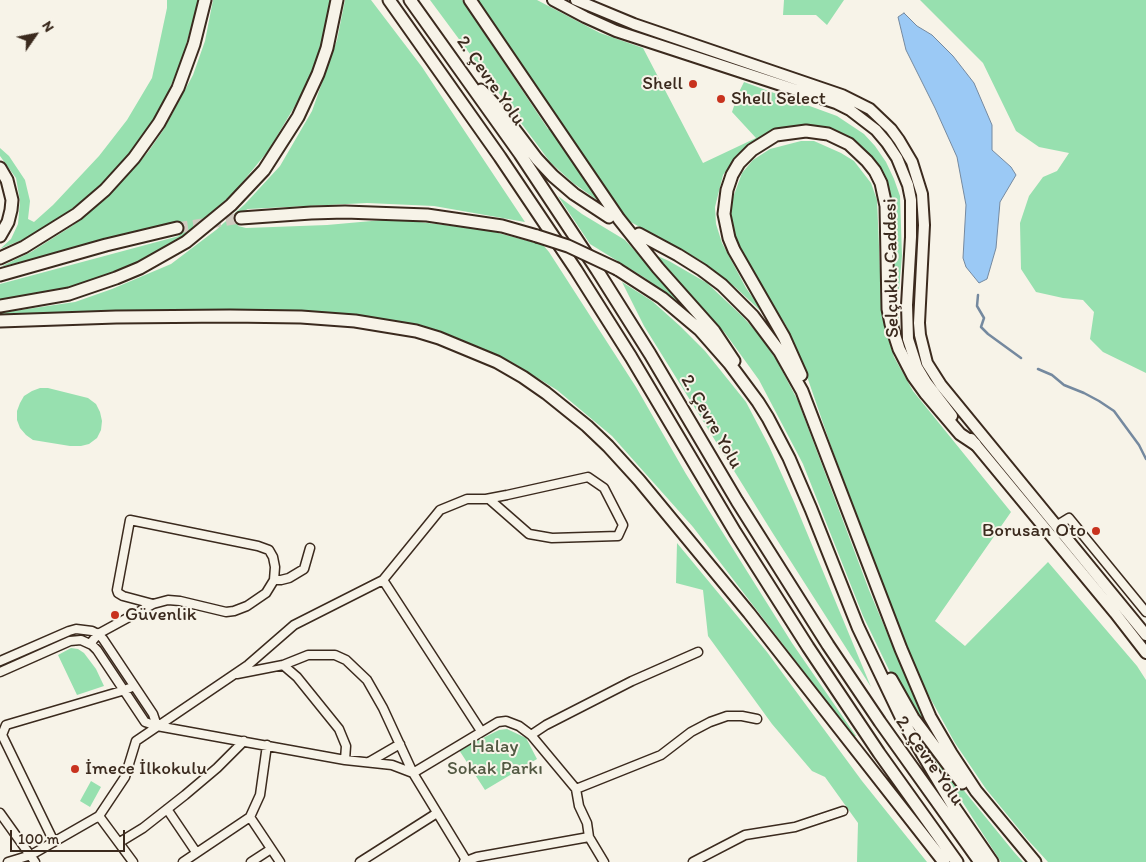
<!DOCTYPE html>
<html>
<head>
<meta charset="utf-8">
<style>
  body { margin:0 }
  #map { position:relative; width:1146px; height:862px; overflow:hidden; background:#f7f3e8; font-family:Itim,sans-serif }
  canvas { display:block }
  .north { position:absolute; left:10px; top:10px; width:50px; height:50px; -webkit-text-stroke:4px #f7f3e8; paint-order:stroke; rotate:57deg; font-size:14px; font-weight:700; line-height:20px; text-align:center; color:#3b2a1e }
  .north::after { content:''; display:block; margin:auto; width:18px; height:22px; background:#3b2a1e; clip-path:polygon(50% 0,100% 100%,50% 72%,0 100%) }
  .scale { position:absolute; left:10px; top:830px; width:115px; height:22px; box-sizing:border-box; border:2px solid #3b2a1e; border-top:0; padding-left:6px; font-size:15px; line-height:18px; white-space:nowrap; color:#3b2a1e; -webkit-text-stroke:4px #f7f3e8; paint-order:stroke }
</style>
</head>
<body>
<div id="map">
<canvas width="1146" height="862"></canvas>
<div class="north">N</div>
<div class="scale">100 m</div>
</div>
<script>
const g = document.querySelector('canvas').getContext('2d');
g.lineJoin = 'round';
function fillPath(path, color) {
  g.fillStyle = color;
  g.fill(path, 'evenodd');
}
function shape(rows) {
  const path = new Path2D();
  for (const r of rows) {
    path.moveTo(r[0], r[1]);
    for (let i = 2; i < r.length; i += 2) path.lineTo(r[i], r[i + 1]);
  }
  return path;
}
function stroke(path, color, width, dash) {
  g.strokeStyle = color;
  g.lineWidth = width;
  g.lineCap = dash ? 'butt' : 'round';
  g.setLineDash(dash || []);
  g.stroke(path);
}
function write(font, color, halo, rows, align = 'center') {
  g.font = font + ' Itim,sans-serif';
  g.lineWidth = 4;
  g.setLineDash([]);
  g.textBaseline = 'middle';
  g.strokeStyle = halo;
  g.fillStyle = color;
  for (const [text, x, y, turn = 0] of rows) {
    g.save();
    g.translate(x, y);
    g.rotate((+turn || 0) * Math.PI / 180);
    g.textAlign = isNaN(turn) ? turn : align;
    if (halo) g.strokeText(text, 0, 0);
    g.fillText(text, 0, 0);
    g.restore();
  }
}
const green = shape([
  [167,0,199,0,181,62,157,117,132,151,98,188,60,218,29,237,0,249,11,239,18,224,20,201,16,178,0,156,0,148,9,156,25,180,30,201,28,219,34,222,53,205,99,156,127,120,152,78,167,8],
  [213,0,332,0,329,19,308,84,268,151,236,190,207,218,189,234,165,249,118,273,77,287,0,301,0,284,179,236,177,223,109,238,51,255,0,267,31,252,72,226,107,198,148,152,164,129,193,75,205,41],
  [345,0,371,0,422,67,525,222,434,206,367,203,248,209,236,215,238,226,246,228,327,225,394,219,487,230,543,245,549,252,636,387,686,474,792,643,856,736,854,737,693,527,612,436,557,390,510,361,455,337,426,328,356,316,86,313,0,315,0,313,75,302,112,289,171,264,216,230,245,204,280,166,312,111,337,40],
  [430,0,462,0,548,129,551,128,600,202,573,183,550,162],
  [474,0,537,0,600,33,643,48,703,163,756,138,732,112,738,94,744,82,837,116,864,134,875,146,886,162,894,179,900,196,902,256,898,300,900,341,892,307,885,184,837,133,757,141,744,150,734,160,723,175,715,207,716,224,722,243,746,288,764,314,735,287,700,260,627,220,551,115],
  [784,0,844,0,827,25,816,15,783,15],
  [920,0,1146,0,1146,373,1103,352,1090,339,1094,312,1083,300,1063,298,1036,292,1021,269,1020,223,1029,196,1043,177,1057,171,1069,153,1039,147,1016,131,983,63],
  [801,141,814,141,841,153,854,161,871,183,877,200,882,316,894,357,913,391,1011,512,935,621,965,646,1048,562,1137,666,1146,680,1146,862,1048,862,1027,839,986,789,955,743,918,676,832,449,801,359,787,327,740,252,733,232,730,217,731,203,742,173,753,160,770,149],
  [558,196,582,214,625,240,694,316,645,278,590,244],
  [653,254,669,261,707,283,743,317,760,336,777,361,798,401,869,590,918,707,933,733,930,735,890,672,863,616,803,464,759,380,725,333,697,305],
  [622,282,652,301,680,326,705,351,746,402,769,446,795,504,871,687,772,532,644,326],
  [40,388,48,388,88,398,96,404,100,412,102,421,101,430,97,438,89,444,81,446,70,446,33,440,26,435,20,428,17,420,17,411,20,403,24,396,32,391],
  [677,543,767,652,862,781,927,862,857,862,858,823,825,777,812,771,772,724,708,636,703,590,676,583],
  [71,648,78,649,84,653,96,669,104,686,77,695,58,655],
  [507,729,526,738,537,759,485,790,459,750,499,730],
  [930,749,1014,852,1023,862,1001,862,929,750],
  [91,781,101,787,90,807,80,801]
]);
const water = shape([
  [904,13,917,26,932,35,953,56,974,83,992,125,992,150,1011,167,1016,175,1000,202,996,248,987,279,979,283,966,267,963,258,966,205,957,157,935,108,906,50,898,17,904,13]
]);
const stream = shape([
  [978,295,977,306,984,318,981,327,988,334,1021,358],
  [1038,369,1052,375,1064,385,1084,393,1099,401,1114,411,1139,445,1146,459]
]);
const highwayTunnel = shape([
  [177,228,241,218]
]);
const minor = shape([
  [1056,526,1069,518,1146,612],
  [383,580,481,731],
  [153,604,123,596,118,593,117,590,130,520,258,546,269,550,273,557,275,567,274,580],
  [90,644,98,634,153,604,168,600,180,601,226,612,234,611,247,606,266,593,274,580,281,580,289,578,304,569,310,548],
  [0,661,69,631,76,629,92,631,98,634,103,639,153,714,157,726],
  [283,665,297,677,339,729,346,746,345,760],
  [0,672,70,641,81,640,92,645,97,650,145,722,157,726,345,760,392,765,413,773],
  [237,674,283,665,308,655,335,655,346,660,367,680,383,708,413,773,466,860,466,862],
  [531,735,546,725,632,681,698,652],
  [369,762,400,744],
  [413,773,498,722,506,721,519,726,531,735,576,789,579,806,587,823,589,837,604,862],
  [576,789,661,755,691,732,710,722,727,716,742,716,757,719],
  [167,809,196,852],
  [0,813,35,862],
  [99,816,133,862],
  [250,817,280,862],
  [54,842,2,735,6,725,125,690,134,686],
  [120,842,143,828,185,795,217,768,244,741],
  [8,862,31,855,99,816,125,777,136,741,248,665,294,625,383,580,440,510,467,499,486,499,507,495,588,477,604,488,623,525,618,536,552,538,529,534,489,499,486,499],
  [183,862,250,817,260,795,267,745],
  [251,862,271,849],
  [360,862,437,813],
  [464,862,477,857,589,837],
  [693,862,745,835,795,827,843,811]
]);
const major = shape([
  [553,0,585,17,616,31,836,103,850,110,876,130,887,143,897,158,908,185,911,200,911,237,907,305,908,339,917,367,926,382,952,416],
  [576,0,634,24,842,95,870,109,891,129,899,140,912,162,922,194,924,225,919,323,920,335,927,363,941,385,1146,635],
  [971,439,1115,613,1146,653]
]);
const highway = shape([
  [389,0,500,157,576,270,631,357,735,532,808,647,879,753,957,862],
  [410,0,520,154,597,270,650,354,737,501,828,645,880,722,980,862],
  [470,0,619,219,658,268,714,331,734,361],
  [481,90,499,109,537,159,553,176,574,194,609,217],
  [0,168,7,180,12,200,11,210,8,222,0,236],
  [241,218,311,213,345,212,427,215,502,226,537,236],
  [639,234,678,255,702,270,722,285,753,316,780,352,802,391,901,649,930,717,951,753,976,791,1035,862],
  [0,258,24,247,77,214,105,190,134,158,159,123,178,88,194,44,205,0],
  [617,269,662,298,700,330,729,363,758,402,768,418,789,458,811,509,858,627,904,723,954,807,992,862],
  [0,275,106,245,177,228],
  [0,306,69,294,116,278,140,268,186,242,231,205,264,170,298,117,318,74,327,48,337,0],
  [0,321,116,317,230,316,301,317,355,321,416,331,439,338,497,362,523,377,546,393,587,426,608,446,639,480,749,613,944,862],
  [801,375,784,337,734,250,729,238,724,214,727,190,732,175,739,163,752,150,776,135,806,131,828,134,849,144,867,161,875,171,881,183,886,206,888,309,891,324,899,349,913,376,926,394,960,434,975,444],
  [891,679,913,718,962,783]
]);
const highwayBridge = shape([
  [537,236,568,246,617,269]
]);
const markers = [
  [693,84,5,"#c8321e"],
  [721,99,5,"#c8321e"],
  [1096,531,5,"#c8321e"],
  [115,615,5,"#c8321e"],
  [75,769,5,"#c8321e"]
];
const streetNames = [
  ["2. Çevre Yolu",490,81,55],
  ["Selçuklu Caddesi",892,268,-91],
  ["2. Çevre Yolu",711,422,60],
  ["2. Çevre Yolu",929,761,55]
];
const poiNames = [
  ["Shell",683,84,"right"],
  ["Shell Select",731,99],
  ["Borusan Oto",1086,531,"right"],
  ["Güvenlik",125,615],
  ["İmece İlkokulu",85,769]
];
const parkNames = [
  ["Halay",495,747],
  ["Sokak Parkı",495,769]
];
fillPath(green, '#97e0af');
fillPath(water, '#9bc9f5');
stroke(water, '#75899f', 1);
stroke(stream, '#75899f', 2.5);
stroke(highwayTunnel, '#d1cbc0', 11, [11, 5.5]);
stroke(minor, '#3b2a1e', 11);
stroke(major, '#3b2a1e', 14);
stroke(highway, '#3b2a1e', 15);
stroke(minor, '#f7f3e8', 8);
stroke(major, '#f7f3e8', 10);
stroke(highway, '#f7f3e8', 11);
stroke(highwayBridge, '#3b2a1e', 15, []);
stroke(highwayBridge, '#f7f3e8', 11);
for (const [x, y, r, color] of markers) {
  const dot = new Path2D();
  dot.arc(x, y, r, 0, 2 * Math.PI);
  g.fillStyle = color;
  g.fill(dot);
  stroke(dot, '#f7f3e8', 2);
}
write('19px', '#3b2a1e', '#f7f3e8', streetNames);
write('19px', '#3b2a1e', '#f7f3e8', poiNames, 'left');
write('19px', '#525842', '#f7f3e8', parkNames);
</script>
</body>
</html>
